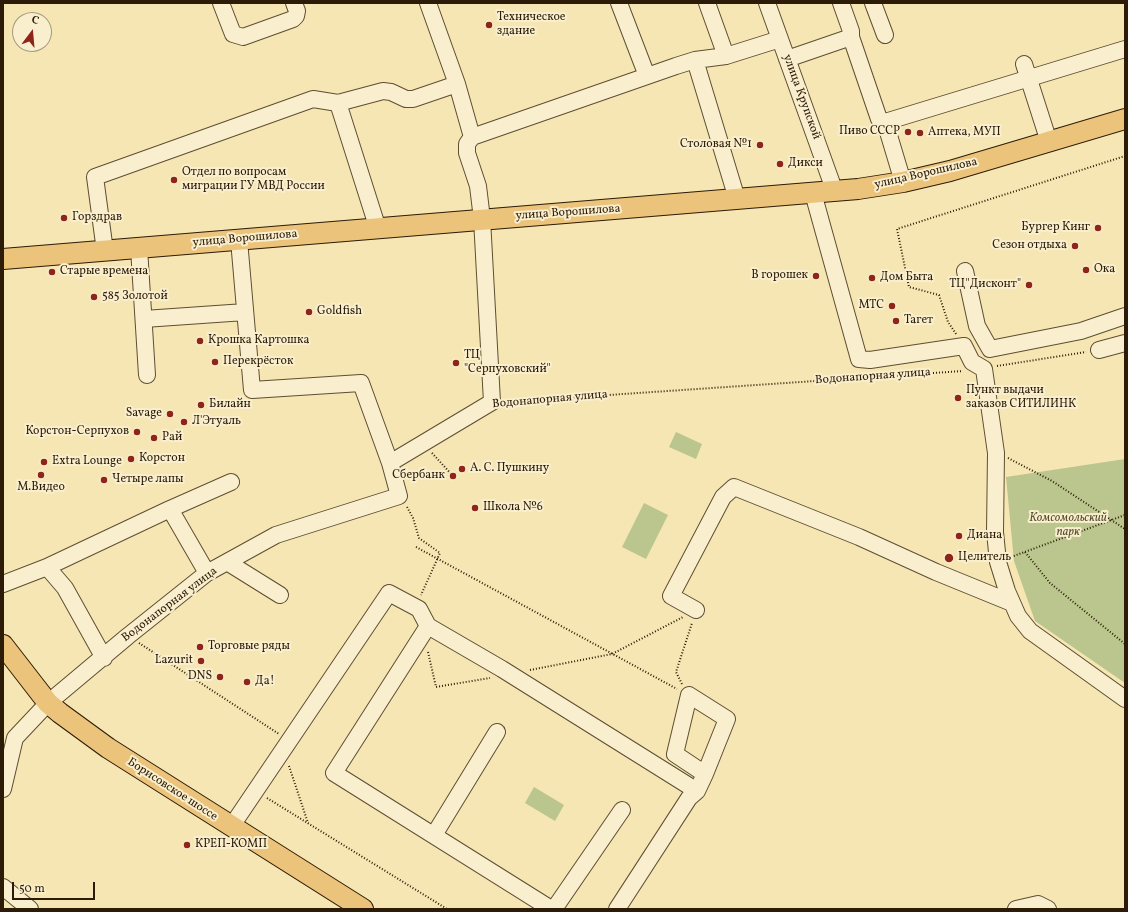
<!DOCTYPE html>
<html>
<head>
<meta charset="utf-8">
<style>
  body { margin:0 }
  #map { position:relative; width:1128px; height:912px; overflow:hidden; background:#f6e6b3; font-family:Vollkorn,serif }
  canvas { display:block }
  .frame { position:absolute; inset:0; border:4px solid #2c1b07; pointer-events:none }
  .north { position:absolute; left:12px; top:12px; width:40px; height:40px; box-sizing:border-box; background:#f9efce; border:1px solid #a79a7e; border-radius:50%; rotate:16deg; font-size:11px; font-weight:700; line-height:16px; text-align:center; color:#2c1b07 }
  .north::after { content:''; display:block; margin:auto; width:14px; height:18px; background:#8f2418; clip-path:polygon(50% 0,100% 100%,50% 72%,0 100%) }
  .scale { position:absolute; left:12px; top:882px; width:83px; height:18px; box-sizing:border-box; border:2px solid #2c1b07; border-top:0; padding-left:5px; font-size:12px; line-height:14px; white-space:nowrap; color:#2c1b07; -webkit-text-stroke:3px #f9efce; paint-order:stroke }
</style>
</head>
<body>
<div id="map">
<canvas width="1128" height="912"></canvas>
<div class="frame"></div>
<div class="north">С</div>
<div class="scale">50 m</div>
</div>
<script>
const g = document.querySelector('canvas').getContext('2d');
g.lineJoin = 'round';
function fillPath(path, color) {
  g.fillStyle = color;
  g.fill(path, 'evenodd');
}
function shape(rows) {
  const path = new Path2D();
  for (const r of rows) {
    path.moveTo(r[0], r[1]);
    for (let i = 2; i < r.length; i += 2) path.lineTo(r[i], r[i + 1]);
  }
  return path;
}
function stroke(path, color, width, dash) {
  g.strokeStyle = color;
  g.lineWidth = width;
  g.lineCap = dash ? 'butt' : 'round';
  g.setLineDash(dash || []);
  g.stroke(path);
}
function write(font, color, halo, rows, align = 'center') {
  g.font = font + ' Vollkorn,serif';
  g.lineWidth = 4;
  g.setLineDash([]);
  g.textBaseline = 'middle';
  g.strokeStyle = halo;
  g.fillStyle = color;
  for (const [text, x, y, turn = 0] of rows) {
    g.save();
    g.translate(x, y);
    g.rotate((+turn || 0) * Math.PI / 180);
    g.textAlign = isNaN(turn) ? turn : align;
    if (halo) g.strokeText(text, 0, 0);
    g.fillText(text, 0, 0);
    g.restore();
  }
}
const green = shape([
  [676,432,702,444,696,459,669,447],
  [1125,459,1125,683,1035,621,1014,561,1006,477],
  [644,503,668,515,646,559,622,547],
  [534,787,564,805,555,821,525,803]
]);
const path = shape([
  [956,334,948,322,939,295,909,287,897,229,1125,156],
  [997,366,1086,352],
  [505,402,963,371],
  [432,453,453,476],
  [1008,458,1052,481,1125,529],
  [407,507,413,518,419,538,440,553,421,595],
  [416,547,677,689],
  [1025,552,1050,583,1125,644],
  [1011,557,1125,515],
  [139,643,279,734],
  [428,652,436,687,490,678],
  [530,670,612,654,683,617],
  [682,684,676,672,692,623],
  [289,766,308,823],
  [267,798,447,909]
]);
const minor = shape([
  [221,3,233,34,243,37,293,19,296,16,297,11,294,3],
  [428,3,457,84,472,137],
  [619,3,647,76],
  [707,3,726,56],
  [767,3,835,192],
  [841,3,851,31,851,37],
  [873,3,885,35],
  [787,59,851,37,879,119,885,122],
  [695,60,737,199],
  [1024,64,1049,142],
  [338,103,378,229],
  [903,182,885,122,1125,49],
  [813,193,859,359,870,360,964,346,972,362,984,369,996,453,995,532,998,562,1007,591,1018,616,1030,631,1125,699],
  [239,240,252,390,361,383,390,463],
  [139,248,147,375],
  [105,251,95,177,313,99,338,103,383,91,391,92,406,99,413,99,457,84],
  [965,271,977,326,990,349,1081,331,1125,316],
  [144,319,245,312],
  [1099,350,1125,343],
  [170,509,231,482],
  [227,562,280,595],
  [3,584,47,567],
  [696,610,671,596,723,497,734,487,859,537,936,572,1012,603],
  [104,658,65,588,47,567,170,509,207,573],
  [3,789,15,738,48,703,128,636,207,573,276,535,399,496,390,463,492,402,482,219,478,186,467,153,467,144,472,137,676,66,695,60,726,56,780,39],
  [231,827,389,593,419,609,428,626],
  [434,835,497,732],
  [3,887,30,909],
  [551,909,334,773,428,626,502,669,697,791],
  [554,909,622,810],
  [617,909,689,798,697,791,705,774,727,719,689,695,675,754,705,774],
  [1016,909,1038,904,1048,909]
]);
const major = shape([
  [3,259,858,189,903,182,950,171,1125,119],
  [3,645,48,703,60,713,108,748,363,909]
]);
const markers = [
  [489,25,4,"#8f2418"],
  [908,132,4,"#8f2418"],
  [920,133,4,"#8f2418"],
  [760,145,4,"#8f2418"],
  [780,164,4,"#8f2418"],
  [174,180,4,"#8f2418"],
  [64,218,4,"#8f2418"],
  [1098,228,4,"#8f2418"],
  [1075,246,4,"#8f2418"],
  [1086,270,4,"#8f2418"],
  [52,272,4,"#8f2418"],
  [816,276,4,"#8f2418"],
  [872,278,4,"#8f2418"],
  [1029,285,4,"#8f2418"],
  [94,297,4,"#8f2418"],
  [892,306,4,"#8f2418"],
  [309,312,4,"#8f2418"],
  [896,321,4,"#8f2418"],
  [200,341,4,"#8f2418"],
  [215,362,4,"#8f2418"],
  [456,363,4,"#8f2418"],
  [958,398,4,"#8f2418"],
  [201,405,4,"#8f2418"],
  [170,414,4,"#8f2418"],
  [184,422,4,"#8f2418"],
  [137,432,4,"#8f2418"],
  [154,438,4,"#8f2418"],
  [131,459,4,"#8f2418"],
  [44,462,4,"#8f2418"],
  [462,469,4,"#8f2418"],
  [41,475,4,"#8f2418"],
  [453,476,4,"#8f2418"],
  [104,480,4,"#8f2418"],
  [475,508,4,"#8f2418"],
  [959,536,4,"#8f2418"],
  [949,558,5,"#8f2418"],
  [200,647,4,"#8f2418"],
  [201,661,4,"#8f2418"],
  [220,677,4,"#8f2418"],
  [247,682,4,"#8f2418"],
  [187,845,4,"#8f2418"]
];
const poiNames = [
  ["Техническое",497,18],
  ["здание",497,32],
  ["Пиво СССР",900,132,"right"],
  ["Аптека, МУП",928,133],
  ["Столовая №1",752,145,"right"],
  ["Дикси",788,164],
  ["Отдел по вопросам",182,173],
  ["миграции ГУ МВД России",182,187],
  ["Горздрав",72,218],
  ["Бургер Кинг",1090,228,"right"],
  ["Сезон отдыха",1067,246,"right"],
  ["Ока",1094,270],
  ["Старые времена",60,272],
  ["В горошек",808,276,"right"],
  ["Дом Быта",880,278],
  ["ТЦ\"Дисконт\"",1021,285,"right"],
  ["585 Золотой",102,297],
  ["МТС",884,306,"right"],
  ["Goldfish",317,312],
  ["Тагет",904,321],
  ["Крошка Картошка",208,341],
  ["ТЦ",464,356],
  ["\"Серпуховский\"",464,370],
  ["Перекрёсток",223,362],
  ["Пункт выдачи",966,391],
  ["заказов СИТИЛИНК",966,405],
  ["Билайн",209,405],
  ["Savage",162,414,"right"],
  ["Л'Этуаль",192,422],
  ["Корстон-Серпухов",129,432,"right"],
  ["Рай",162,438],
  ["Корстон",139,459],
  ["Extra Lounge",52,462],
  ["А. С. Пушкину",470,469],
  ["Сбербанк",445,476,"right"],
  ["Четыре лапы",112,480],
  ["М.Видео",41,488,"center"],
  ["Школа №6",483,508],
  ["Диана",967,536],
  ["Целитель",958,558],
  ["Торговые ряды",208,647],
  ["Lazurit",193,661,"right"],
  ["DNS",212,677,"right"],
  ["Да!",255,682],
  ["КРЕП-КОМП",195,845]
];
const streetNames = [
  ["улица Крупской",801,97,70],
  ["улица Ворошилова",926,174,-13],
  ["улица Ворошилова",568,213,-4],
  ["улица Ворошилова",245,239,-5],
  ["Водонапорная улица",873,377,-4],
  ["Водонапорная улица",550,400,-5],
  ["Водонапорная улица",170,605,-37],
  ["Борисовское шоссе",172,790,33]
];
const parkNames = [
  ["Комсомольский",1068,519],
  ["парк",1068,533]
];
fillPath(green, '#bbc58e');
stroke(minor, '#5e4e32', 18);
stroke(major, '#2c1b07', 22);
stroke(path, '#2c1b07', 2, [1, 2]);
stroke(minor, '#f9efce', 16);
stroke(major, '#ebc37a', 20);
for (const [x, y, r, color] of markers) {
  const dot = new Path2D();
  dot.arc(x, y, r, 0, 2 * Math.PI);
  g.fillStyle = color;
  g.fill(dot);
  stroke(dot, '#f9efce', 1.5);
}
write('12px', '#2c1b07', '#f9efce', poiNames, 'left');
write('12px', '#2c1b07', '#f9efce', streetNames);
write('italic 12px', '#574e30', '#f9efce', parkNames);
</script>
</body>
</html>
